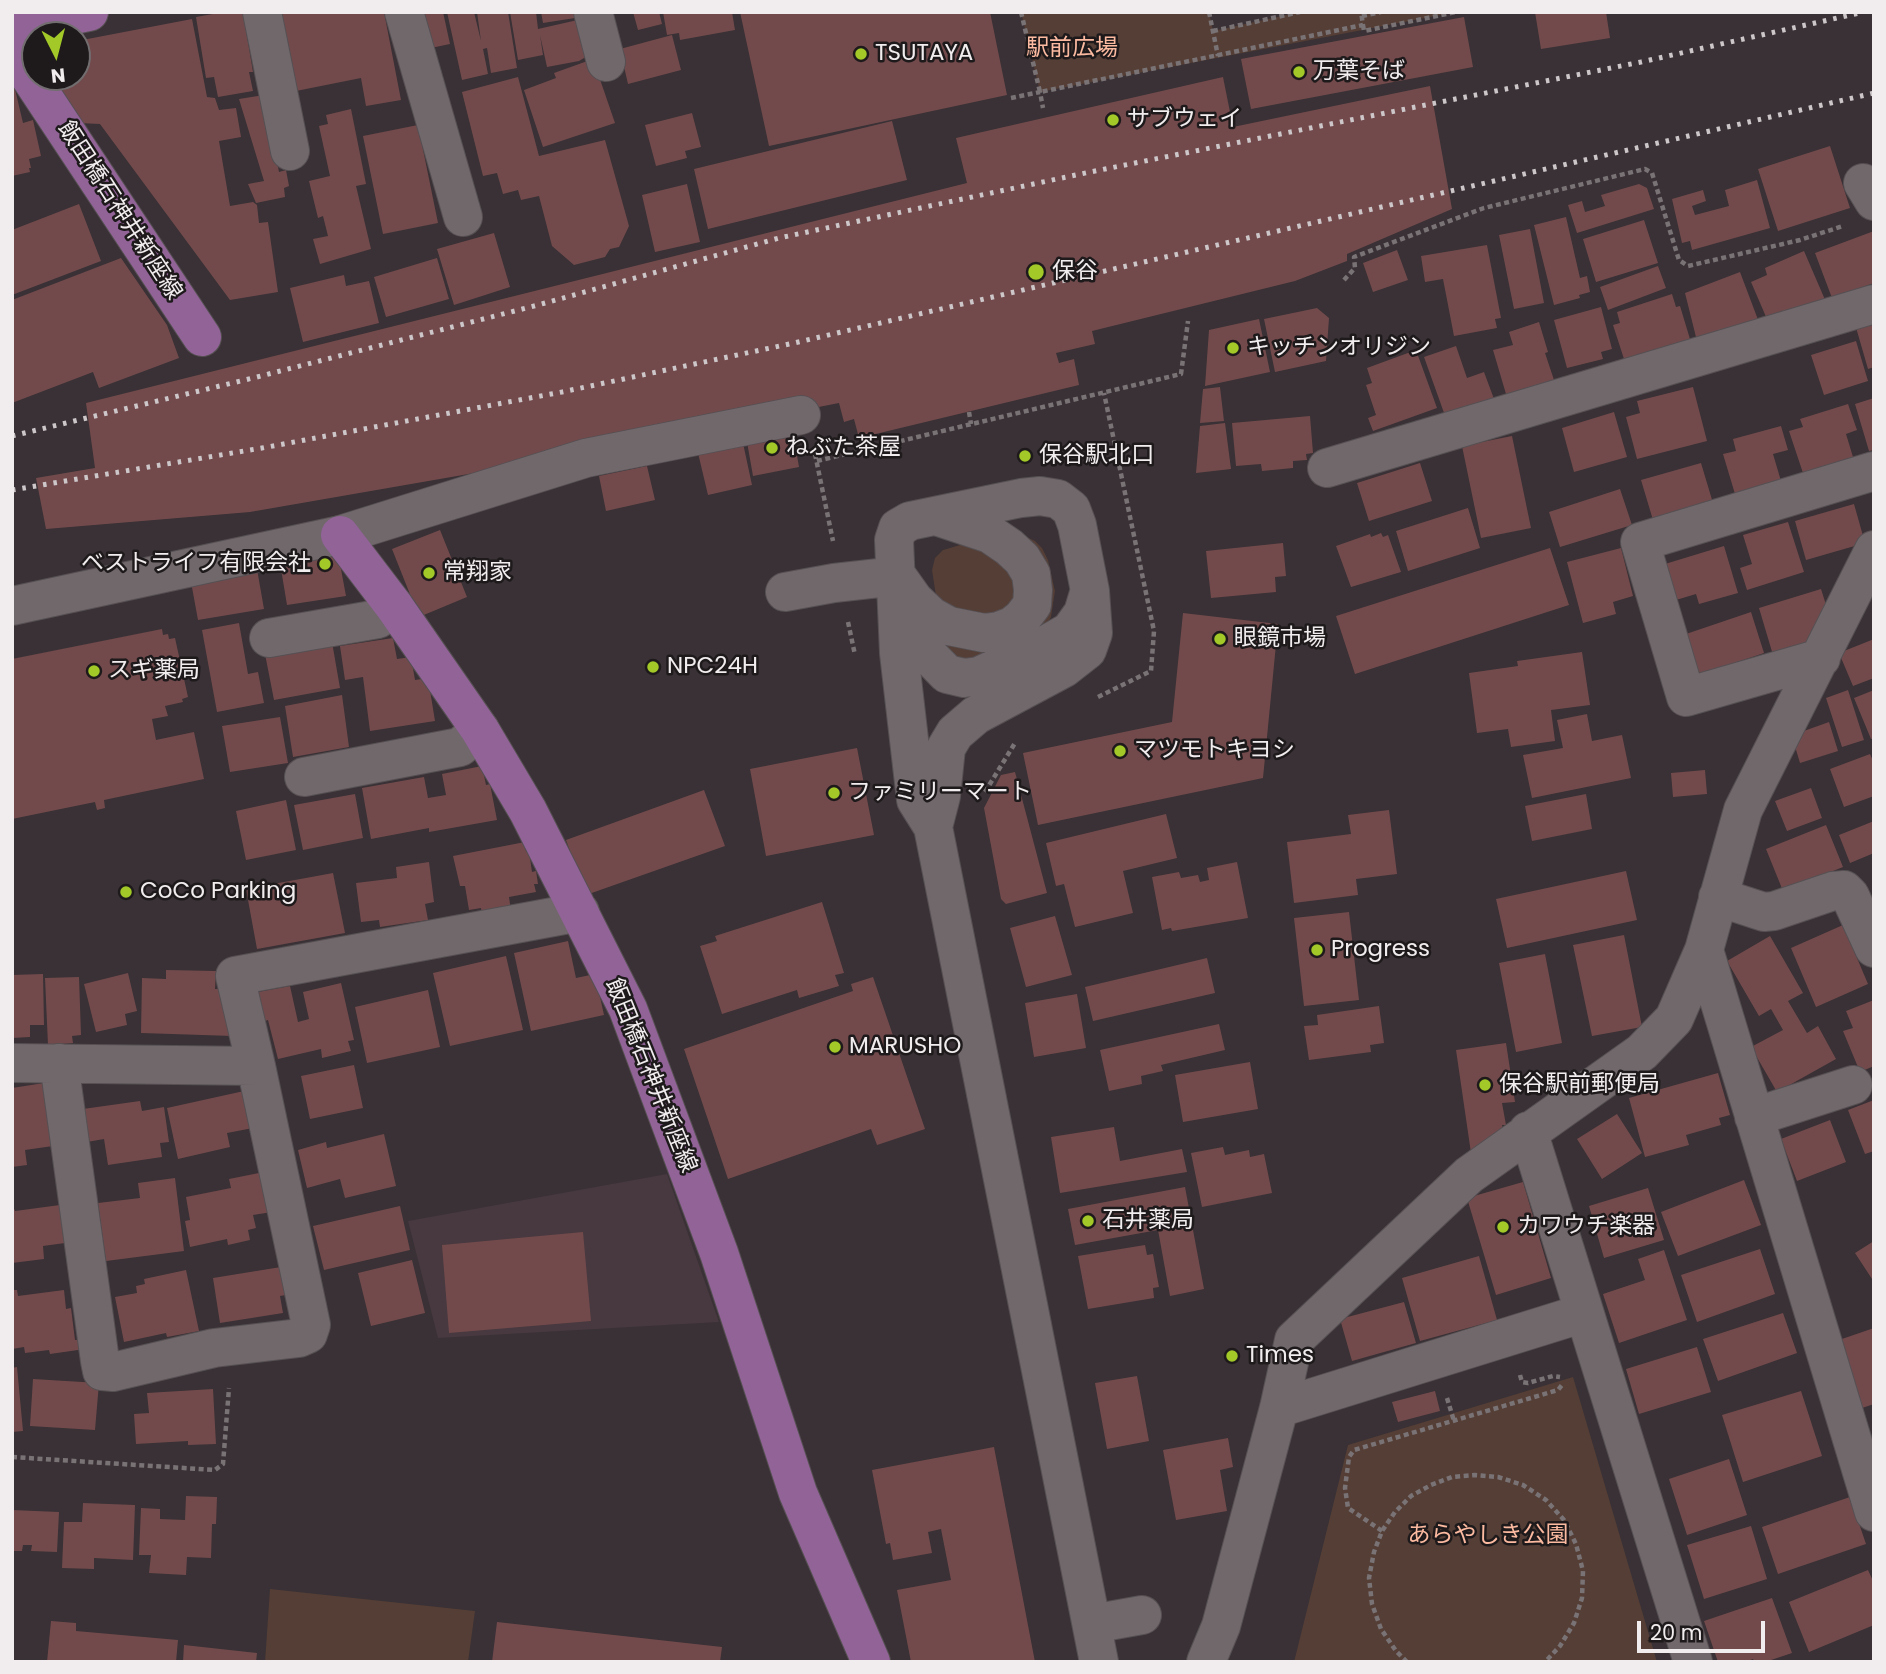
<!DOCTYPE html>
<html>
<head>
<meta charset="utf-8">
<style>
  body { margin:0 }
  #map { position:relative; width:1886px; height:1674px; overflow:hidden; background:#393135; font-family:Poppins,sans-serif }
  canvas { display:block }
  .frame { position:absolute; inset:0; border:14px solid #f1ecee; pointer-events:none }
  .north { position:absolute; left:21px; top:21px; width:70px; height:70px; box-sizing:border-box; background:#1e1a1c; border:2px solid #726e70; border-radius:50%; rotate:174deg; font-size:19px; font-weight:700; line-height:28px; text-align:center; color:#f1ecee }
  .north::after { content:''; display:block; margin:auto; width:24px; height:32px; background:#a2c927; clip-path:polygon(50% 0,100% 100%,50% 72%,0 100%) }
  .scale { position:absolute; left:1637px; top:1621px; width:128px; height:32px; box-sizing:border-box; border:4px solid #f1ecee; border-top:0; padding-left:9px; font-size:21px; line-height:24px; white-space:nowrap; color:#f1ecee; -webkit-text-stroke:5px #1e1a1c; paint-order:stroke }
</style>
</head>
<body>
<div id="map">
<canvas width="1886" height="1674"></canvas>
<div class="frame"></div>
<div class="north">N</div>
<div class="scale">20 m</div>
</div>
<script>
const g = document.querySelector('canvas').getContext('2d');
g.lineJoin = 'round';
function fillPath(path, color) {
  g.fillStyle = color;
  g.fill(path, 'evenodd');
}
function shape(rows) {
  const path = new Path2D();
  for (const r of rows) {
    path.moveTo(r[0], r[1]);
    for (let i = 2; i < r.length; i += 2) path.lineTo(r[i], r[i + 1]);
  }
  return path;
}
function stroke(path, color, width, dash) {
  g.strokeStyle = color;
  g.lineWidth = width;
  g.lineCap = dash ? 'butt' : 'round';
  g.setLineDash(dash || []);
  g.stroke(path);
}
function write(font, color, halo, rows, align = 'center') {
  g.font = font + ' Poppins,"Noto Sans JP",sans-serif';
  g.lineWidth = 5;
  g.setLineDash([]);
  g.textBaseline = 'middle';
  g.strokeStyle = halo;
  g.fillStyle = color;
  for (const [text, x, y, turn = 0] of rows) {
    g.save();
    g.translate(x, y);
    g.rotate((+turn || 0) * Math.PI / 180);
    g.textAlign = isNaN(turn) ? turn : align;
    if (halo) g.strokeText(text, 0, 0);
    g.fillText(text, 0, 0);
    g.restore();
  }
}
const built = shape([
  [667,1174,719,1322,438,1338,408,1221]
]);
const green = shape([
  [1021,12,1209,12,1213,31,1300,12,1456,12,1040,92],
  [1016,532,1035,541,1042,548,1048,560,1055,591,1051,617,1047,625,978,661,959,662,946,646,945,642,1020,633],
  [967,543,997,550,1022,596,997,616,955,614,936,596,932,570,935,558,943,550],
  [1573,1377,1657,1662,1294,1662,1348,1445],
  [270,1589,475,1611,468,1662,265,1662]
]);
const building = shape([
  [224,12,243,12,253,72,249,72,253,91,218,97,214,77,206,78,196,17],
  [281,12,384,12,401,100,366,106,361,78,296,91],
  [418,12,443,12,450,44,426,49],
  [447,12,474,12,481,41,477,12,508,12,517,68,491,73,487,48,483,49,488,74,462,80],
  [510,12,536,12,538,29,582,19,589,55,579,61,547,67,540,35,543,55,518,60],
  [541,12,574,12,575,18,543,23],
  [633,12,659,12,662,24,638,30],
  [663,12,732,12,735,30,680,40,679,33,667,35],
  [740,12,990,12,1007,95,769,146],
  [1535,12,1606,12,1610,38,1541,49],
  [1464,17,1473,67,1251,109,1241,59],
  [192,19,207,97,215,98,219,110,236,108,241,137,219,141,230,206,253,202,257,205,259,223,268,222,278,292,230,300,100,124,79,123,52,77,77,77,77,41],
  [672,35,681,70,628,84,620,49],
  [593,59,615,123,543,147,524,90,556,78,554,73],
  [518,77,539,156,605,140,629,226,619,247,610,249,605,257,574,265,552,246,539,196,521,200,518,190,503,194,497,173,483,176,462,92],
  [1223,77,1233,127,1430,86,1452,209,1347,254,1347,261,1295,281,1092,331,1095,344,1056,353,1059,363,1074,359,1079,385,859,438,854,419,844,422,839,403,555,459,250,512,46,529,36,478,95,468,86,403,967,183,956,138],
  [15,89,23,123,33,120,41,156,29,159,31,168,29,168,30,172,12,176,12,90],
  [264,95,279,172,286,170,289,186,284,188,285,197,256,203,248,184,264,181,239,99],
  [351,109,366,184,356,186,371,249,320,264,313,239,328,236,323,216,318,218,309,181,330,176,319,126,328,124,326,115],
  [692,113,701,147,685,151,687,158,656,166,645,125],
  [892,121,907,180,708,229,694,169],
  [418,125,438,223,383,234,363,136],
  [1830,146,1850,208,1778,231,1758,169],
  [1757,180,1770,228,1692,250,1690,241,1682,243,1672,199,1703,190,1706,201,1692,206,1695,215,1729,206,1725,190],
  [687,184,700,242,655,252,642,195],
  [1639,184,1647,188,1654,209,1577,233,1568,205,1582,201,1585,212,1605,206,1601,195],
  [79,204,101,261,12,295,12,230],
  [1566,217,1580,278,1587,276,1590,292,1579,295,1580,298,1554,305,1534,225],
  [1644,220,1658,263,1596,282,1583,239],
  [1530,229,1544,303,1514,309,1499,235],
  [1874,231,1874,283,1832,298,1815,253],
  [494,233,510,287,454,305,437,249],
  [1487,245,1501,318,1495,319,1497,328,1454,336,1443,279,1425,282,1421,256],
  [1397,250,1408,280,1373,292,1363,263],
  [1804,251,1826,302,1770,326,1751,282,1767,275,1765,268],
  [121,258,167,325,179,358,99,388,93,372,12,403,12,300],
  [437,258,449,299,386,317,374,277],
  [1658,266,1666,288,1608,310,1600,287],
  [1740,272,1760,325,1699,349,1685,293],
  [344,275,346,286,369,281,379,323,303,342,290,288],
  [1672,294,1676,307,1680,306,1690,339,1681,342,1660,356,1657,349,1624,359,1613,325,1620,323,1617,312],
  [1601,307,1612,349,1601,352,1603,359,1567,368,1554,320],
  [1317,308,1329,318,1326,361,1275,372,1264,319],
  [1874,318,1874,367,1868,369,1855,324],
  [1259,319,1270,372,1205,386,1209,330],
  [1539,322,1548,352,1545,353,1554,380,1506,394,1493,350,1513,345,1509,332],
  [1856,341,1868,381,1824,395,1811,355],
  [1456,346,1467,378,1484,372,1497,407,1448,424,1424,357],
  [1416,350,1437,408,1373,431,1368,418,1376,415,1366,385,1372,383,1367,368],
  [1220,387,1224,421,1200,423,1203,389],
  [1693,387,1707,441,1637,459,1626,417,1640,413,1637,401],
  [1874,398,1874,450,1869,451,1855,404],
  [1848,404,1857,430,1846,434,1853,457,1803,473,1789,431,1803,427,1800,419],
  [1614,412,1627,457,1574,472,1562,428],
  [1310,416,1313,453,1306,454,1307,460,1293,461,1293,468,1262,471,1261,464,1236,466,1232,423],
  [1225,423,1231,469,1196,473,1200,426],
  [1781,426,1788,450,1773,454,1781,481,1735,494,1723,454,1736,451,1733,439],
  [793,433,799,467,753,476,747,442],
  [1512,436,1531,528,1481,538,1462,446],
  [743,443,752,485,708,495,698,453],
  [1420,463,1432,501,1369,521,1357,483],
  [1701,463,1713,503,1653,520,1641,480],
  [647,466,655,500,606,511,599,476],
  [1620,489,1632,525,1560,547,1549,512],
  [1854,504,1865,543,1806,560,1795,521],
  [1468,508,1480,548,1408,571,1396,531],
  [1788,522,1804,572,1747,590,1740,568,1752,564,1743,535],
  [440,530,467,597,419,617,392,549],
  [1381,533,1383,537,1388,535,1401,572,1351,587,1336,546,1370,534,1371,537],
  [1283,543,1286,576,1275,577,1276,592,1211,598,1206,551],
  [1724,546,1738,593,1699,604,1696,594,1676,600,1665,564],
  [1550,548,1569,605,1355,674,1336,616],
  [1621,548,1633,596,1613,602,1616,614,1583,623,1567,562],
  [338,553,346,596,287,605,280,563],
  [257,569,264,609,198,620,191,582],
  [1821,589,1827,608,1807,644,1773,655,1759,608],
  [1751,612,1764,653,1699,675,1686,634],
  [1183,613,1278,624,1263,778,1038,825,1023,753,1172,722],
  [239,623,248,674,258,672,264,703,217,712,202,630],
  [162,629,163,635,168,634,169,639,175,638,188,697,182,699,183,702,165,706,168,716,152,719,156,740,194,732,204,779,104,800,105,808,97,810,95,802,12,819,12,659],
  [393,638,397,659,411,657,415,680,428,678,435,721,370,731,363,677,345,680,340,646],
  [1874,639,1874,678,1853,686,1839,653],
  [332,642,340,688,274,700,265,654],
  [1582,652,1590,705,1551,710,1555,741,1511,747,1508,729,1477,733,1469,673,1518,666,1517,661],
  [1848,690,1864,740,1842,747,1826,698],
  [1874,690,1874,738,1871,739,1854,698],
  [342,695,349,747,293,757,285,706],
  [1587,714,1592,741,1622,735,1631,778,1532,798,1523,755,1563,748,1557,720],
  [280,717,288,763,230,772,222,726],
  [1829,722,1838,751,1800,763,1794,743,1801,732],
  [857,748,874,835,766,856,750,769],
  [1870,754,1874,763,1874,796,1844,807,1830,769],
  [482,766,486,785,490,784,497,820,429,832,429,828,371,839,362,788,424,777,428,798,446,795,442,774],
  [1705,770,1707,794,1673,797,1671,773],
  [1015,772,1047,893,1006,904,1001,899,984,808,1001,775],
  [1811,788,1822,818,1787,831,1775,801],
  [704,790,725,846,586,895,566,840],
  [355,794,363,838,303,850,294,805],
  [1586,794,1592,829,1532,841,1525,806],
  [286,800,296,850,246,860,236,811],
  [1389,810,1397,874,1356,879,1358,895,1294,903,1287,842,1351,834,1348,815],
  [1166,814,1177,858,1123,871,1133,913,1075,927,1064,884,1056,886,1046,843],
  [1874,821,1874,853,1850,863,1839,835],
  [1826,825,1843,867,1783,891,1766,849],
  [525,842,526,852,529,851,532,872,536,871,538,884,534,884,536,892,509,897,511,911,482,916,481,908,469,910,465,886,460,886,453,856],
  [429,862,434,902,425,904,428,920,380,927,379,920,361,922,356,883,397,878,396,867],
  [1237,862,1248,918,1172,931,1171,928,1162,930,1152,877,1179,872,1181,878,1198,875,1200,882,1209,880,1207,868],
  [1626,871,1637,920,1507,948,1496,899],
  [333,873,345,933,257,949,246,889],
  [822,902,844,973,835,975,839,986,799,998,797,990,722,1014,700,946,717,941,715,936],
  [1349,912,1359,1000,1304,1006,1294,918],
  [1055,916,1072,975,1026,987,1010,928],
  [1843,925,1868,984,1816,1007,1791,948],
  [1624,935,1642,1027,1592,1036,1573,945],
  [1770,936,1803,993,1788,1001,1807,1033,1818,1026,1836,1059,1777,1092,1751,1047,1783,1030,1771,1009,1759,1016,1727,961],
  [568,941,576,978,595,974,604,1015,531,1031,514,953],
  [1545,954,1562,1043,1516,1052,1499,963],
  [506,956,523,1030,450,1046,433,973],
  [1207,958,1215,993,1093,1021,1085,987],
  [166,970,216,971,215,989,222,989,233,1036,141,1033,142,978,166,979],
  [128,973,137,1011,125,1014,127,1025,96,1032,84,984],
  [43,974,44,1025,30,1025,30,1037,12,1038,12,975],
  [79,977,81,1035,72,1036,73,1043,48,1045,45,978],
  [873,977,925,1129,877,1145,871,1129,728,1179,684,1049,853,991,851,984],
  [341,983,354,1040,348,1041,351,1051,322,1058,321,1049,278,1059,268,1020,265,1021,258,992,290,986,298,1022,309,1019,303,992],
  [428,990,440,1047,367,1063,355,1007],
  [1077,994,1086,1048,1034,1057,1025,1003],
  [1874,1000,1874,1066,1860,1072,1843,1031,1853,1028,1846,1011],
  [1379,1006,1384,1043,1370,1045,1371,1052,1309,1060,1304,1026,1318,1025,1317,1015],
  [1219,1024,1225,1050,1161,1065,1163,1071,1141,1076,1142,1084,1109,1091,1100,1050],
  [1506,1043,1515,1102,1502,1103,1506,1125,1502,1125,1504,1133,1471,1153,1456,1050],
  [1250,1062,1258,1109,1183,1122,1175,1075],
  [354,1065,363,1108,310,1119,301,1076],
  [1718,1073,1730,1115,1719,1118,1721,1125,1686,1135,1689,1145,1645,1157,1629,1098],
  [44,1083,53,1146,25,1150,27,1165,12,1167,12,1088],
  [244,1091,253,1128,227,1133,230,1147,178,1159,167,1108],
  [1874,1100,1874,1151,1865,1154,1848,1110],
  [140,1101,142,1111,164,1107,169,1142,160,1143,162,1157,108,1165,104,1139,87,1142,83,1109],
  [1617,1114,1642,1153,1602,1179,1577,1139],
  [1830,1120,1846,1162,1797,1181,1781,1139],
  [1114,1127,1120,1161,1182,1149,1187,1172,1060,1193,1051,1137],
  [384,1134,396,1186,345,1198,340,1179,307,1188,298,1150,326,1142,327,1148],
  [1223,1147,1225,1155,1249,1150,1250,1157,1264,1154,1272,1193,1202,1207,1191,1153],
  [264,1172,272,1212,253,1215,256,1228,248,1230,250,1240,228,1245,227,1239,190,1247,185,1221,190,1220,186,1197,231,1188,229,1179],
  [175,1178,184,1251,106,1261,98,1203,140,1198,138,1183],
  [1744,1180,1761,1225,1678,1256,1661,1212],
  [1523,1182,1551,1278,1496,1295,1467,1198],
  [1185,1187,1204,1289,1170,1296,1158,1230,1075,1245,1068,1209],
  [1648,1188,1664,1240,1604,1258,1589,1206],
  [12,1204,15,1211,60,1205,65,1243,43,1246,44,1259,12,1263],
  [400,1206,410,1250,324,1270,313,1226],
  [583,1232,591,1321,449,1333,442,1245],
  [1874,1241,1874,1282,1855,1253],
  [1145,1245,1147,1255,1153,1254,1159,1287,1153,1288,1154,1298,1088,1309,1078,1256],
  [1760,1249,1775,1294,1697,1322,1681,1275],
  [1664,1250,1687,1320,1619,1343,1603,1294,1645,1280,1638,1259],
  [1479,1256,1497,1320,1420,1341,1402,1278],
  [412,1260,425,1313,371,1326,358,1273],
  [281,1267,286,1295,280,1296,283,1313,220,1323,213,1278],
  [186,1270,199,1331,167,1337,166,1333,124,1342,115,1297,137,1293,136,1286,145,1284,144,1279],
  [12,1290,17,1290,18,1296,64,1290,66,1309,71,1308,75,1340,84,1339,85,1349,50,1354,49,1350,25,1353,24,1347,12,1349],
  [1404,1302,1416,1343,1352,1361,1340,1319],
  [1783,1313,1797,1353,1718,1381,1703,1339],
  [1874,1328,1874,1404,1862,1408,1839,1340],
  [1697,1347,1711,1392,1639,1414,1626,1369],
  [17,1367,23,1431,12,1432,12,1368],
  [1137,1376,1149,1441,1107,1449,1095,1383],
  [33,1379,99,1383,95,1430,30,1426],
  [213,1389,216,1444,188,1445,188,1441,136,1444,134,1414,149,1413,147,1393],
  [1435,1391,1440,1411,1398,1422,1392,1402],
  [1801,1391,1822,1456,1743,1482,1722,1415],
  [1228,1438,1233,1467,1220,1470,1227,1511,1176,1520,1163,1450],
  [994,1447,1035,1662,911,1662,897,1590,951,1580,941,1529,928,1532,932,1553,893,1560,890,1543,886,1544,872,1470],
  [1729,1459,1747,1515,1687,1535,1669,1479],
  [186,1496,217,1497,216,1524,212,1524,211,1558,187,1557,186,1575,149,1573,151,1555,139,1555,141,1508,160,1509,160,1519,185,1520],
  [1850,1497,1866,1544,1778,1574,1762,1527],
  [83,1503,135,1505,133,1560,94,1558,94,1569,62,1568,64,1522,82,1522],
  [12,1510,59,1512,57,1552,31,1551,32,1545,23,1545,22,1551,12,1551],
  [1751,1526,1767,1579,1704,1599,1687,1545],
  [1868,1570,1874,1583,1874,1625,1809,1652,1789,1602],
  [1772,1598,1792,1653,1765,1662,1754,1662,1753,1659,1745,1662,1718,1662,1704,1621],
  [51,1621,76,1623,76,1631,178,1640,176,1662,47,1662],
  [497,1622,722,1647,720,1662,492,1662],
  [184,1645,257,1653,256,1662,183,1662]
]);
const path = shape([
  [1021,12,1040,92,1363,25,1361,12],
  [1209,12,1218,56],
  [1362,16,1381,12],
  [1363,25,1364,31,1456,12],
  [1213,31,1300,12],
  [1011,98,1040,92,1043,108],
  [1344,280,1355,268,1354,257,1484,208,1645,169,1652,173,1679,260,1688,266,1800,240,1843,226],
  [969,412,971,424],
  [815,454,833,541],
  [817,461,1181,374,1188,321],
  [848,622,855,655],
  [1098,697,1151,671,1154,631,1104,393],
  [985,792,1015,743],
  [1520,1375,1522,1382,1528,1383,1553,1376,1560,1377],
  [1447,1398,1454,1421],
  [12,1457,215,1470,223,1464,229,1388],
  [1382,1531,1348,1508,1345,1488,1349,1457,1354,1450,1558,1390,1562,1385],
  [1407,1662,1396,1651,1381,1629,1372,1604,1369,1578,1374,1552,1382,1531,1395,1512,1411,1496,1431,1485,1452,1477,1475,1475,1498,1477,1523,1485,1546,1500,1564,1520,1576,1544,1583,1571,1582,1598,1574,1623,1560,1646,1545,1662]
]);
const minor = shape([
  [262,12,290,151],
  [404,12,463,217],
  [593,12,606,62],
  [1863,183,1874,201],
  [1327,468,1874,304],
  [785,592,834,583,897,576,914,600,931,616,949,626,984,633,999,631,1012,626,1022,618,1032,605,1033,590,1031,574,1022,559,1009,547,990,534,936,516],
  [12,606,340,535,586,458,801,415],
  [898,624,947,674,964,678,979,676,1042,647,1070,631,1083,613,1089,593],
  [269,638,378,619,394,606],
  [1821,658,1686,697,1640,542,1874,471],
  [304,777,460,747,480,730],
  [933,827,941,796,946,748,955,733,976,715,1064,668,1087,650,1093,633,1090,591,1077,525,1071,509,1058,499,1040,496,1021,498,910,521,898,528,894,540,899,653,916,800,933,827,1099,1662],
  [1718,897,1764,912,1774,911,1833,891,1844,890,1850,896,1874,948],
  [1704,950,1874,1512],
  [12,1063,256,1066,235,976,580,912],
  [59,1063,100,1361,102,1371,113,1372,214,1348,299,1338,308,1334,311,1325,256,1066],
  [1754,1117,1853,1085],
  [1528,1131,1693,1662],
  [1279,1408,1584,1313],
  [1092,1624,1142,1615],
  [1206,1662,1221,1626,1279,1408,1294,1340,1469,1175,1642,1052,1674,1019,1704,950,1743,810,1874,550]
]);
const major = shape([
  [12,28,89,12],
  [12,50,202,337],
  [340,535,394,606,480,730,528,811,628,1009,719,1253,798,1493,871,1662]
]);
const rail = shape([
  [12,436,253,378,538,305,779,238,1090,172,1641,62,1864,12],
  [12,490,262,448,562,392,794,343,1874,93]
]);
const markers = [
  [861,54,7,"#a2c927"],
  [1299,72,7,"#a2c927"],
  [1113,120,7,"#a2c927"],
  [1036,272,9,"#a2c927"],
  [1233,348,7,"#a2c927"],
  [772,448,7,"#a2c927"],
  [1025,456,7,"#a2c927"],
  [325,564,7,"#a2c927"],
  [429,573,7,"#a2c927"],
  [1220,639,7,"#a2c927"],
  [653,667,7,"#a2c927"],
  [94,671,7,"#a2c927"],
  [1120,751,7,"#a2c927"],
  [834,793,7,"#a2c927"],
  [126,892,7,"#a2c927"],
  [1317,950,7,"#a2c927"],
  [835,1047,7,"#a2c927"],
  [1485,1085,7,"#a2c927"],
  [1088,1221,7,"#a2c927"],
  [1503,1227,7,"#a2c927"],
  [1232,1356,7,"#a2c927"]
];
const parkNames = [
  ["駅前広場",1072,49],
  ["あらやしき公園",1488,1536]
];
const poiNames = [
  ["TSUTAYA",875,54],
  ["万葉そば",1313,72],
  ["サブウェイ",1127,120],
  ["保谷",1052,272],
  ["キッチンオリジン",1247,348],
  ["ねぶた茶屋",786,448],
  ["保谷駅北口",1039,456],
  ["ベストライフ有限会社",311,564,"right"],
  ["常翔家",443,573],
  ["眼鏡市場",1234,639],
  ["NPC24H",667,667],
  ["スギ薬局",108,671],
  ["マツモトキヨシ",1134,751],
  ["ファミリーマート",848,793],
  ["CoCo Parking",140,892],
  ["Progress",1331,950],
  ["MARUSHO",849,1047],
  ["保谷駅前郵便局",1499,1085],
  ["石井薬局",1102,1221],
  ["カワウチ楽器",1517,1227],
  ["Times",1246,1356]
];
const streetNames = [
  ["飯田橋石神井新座線",119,211,57],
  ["飯田橋石神井新座線",650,1076,68]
];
fillPath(built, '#47393f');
fillPath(green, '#543e36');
fillPath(building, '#724a4c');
stroke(minor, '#565053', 40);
stroke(major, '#565053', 40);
stroke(path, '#7a7376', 4.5, [5, 3.5]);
stroke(minor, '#71686c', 38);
stroke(major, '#916397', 38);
stroke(rail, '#cdc7ca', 5, [3.5, 7]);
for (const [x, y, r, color] of markers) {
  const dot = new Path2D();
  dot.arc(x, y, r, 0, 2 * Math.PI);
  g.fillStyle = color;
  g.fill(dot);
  stroke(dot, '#1e1a1c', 2.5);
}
write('23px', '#fcbaa0', '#1e1a1c', parkNames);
write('23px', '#f1ecee', '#1e1a1c', poiNames, 'left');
write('23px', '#f1ecee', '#1e1a1c', streetNames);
</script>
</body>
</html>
